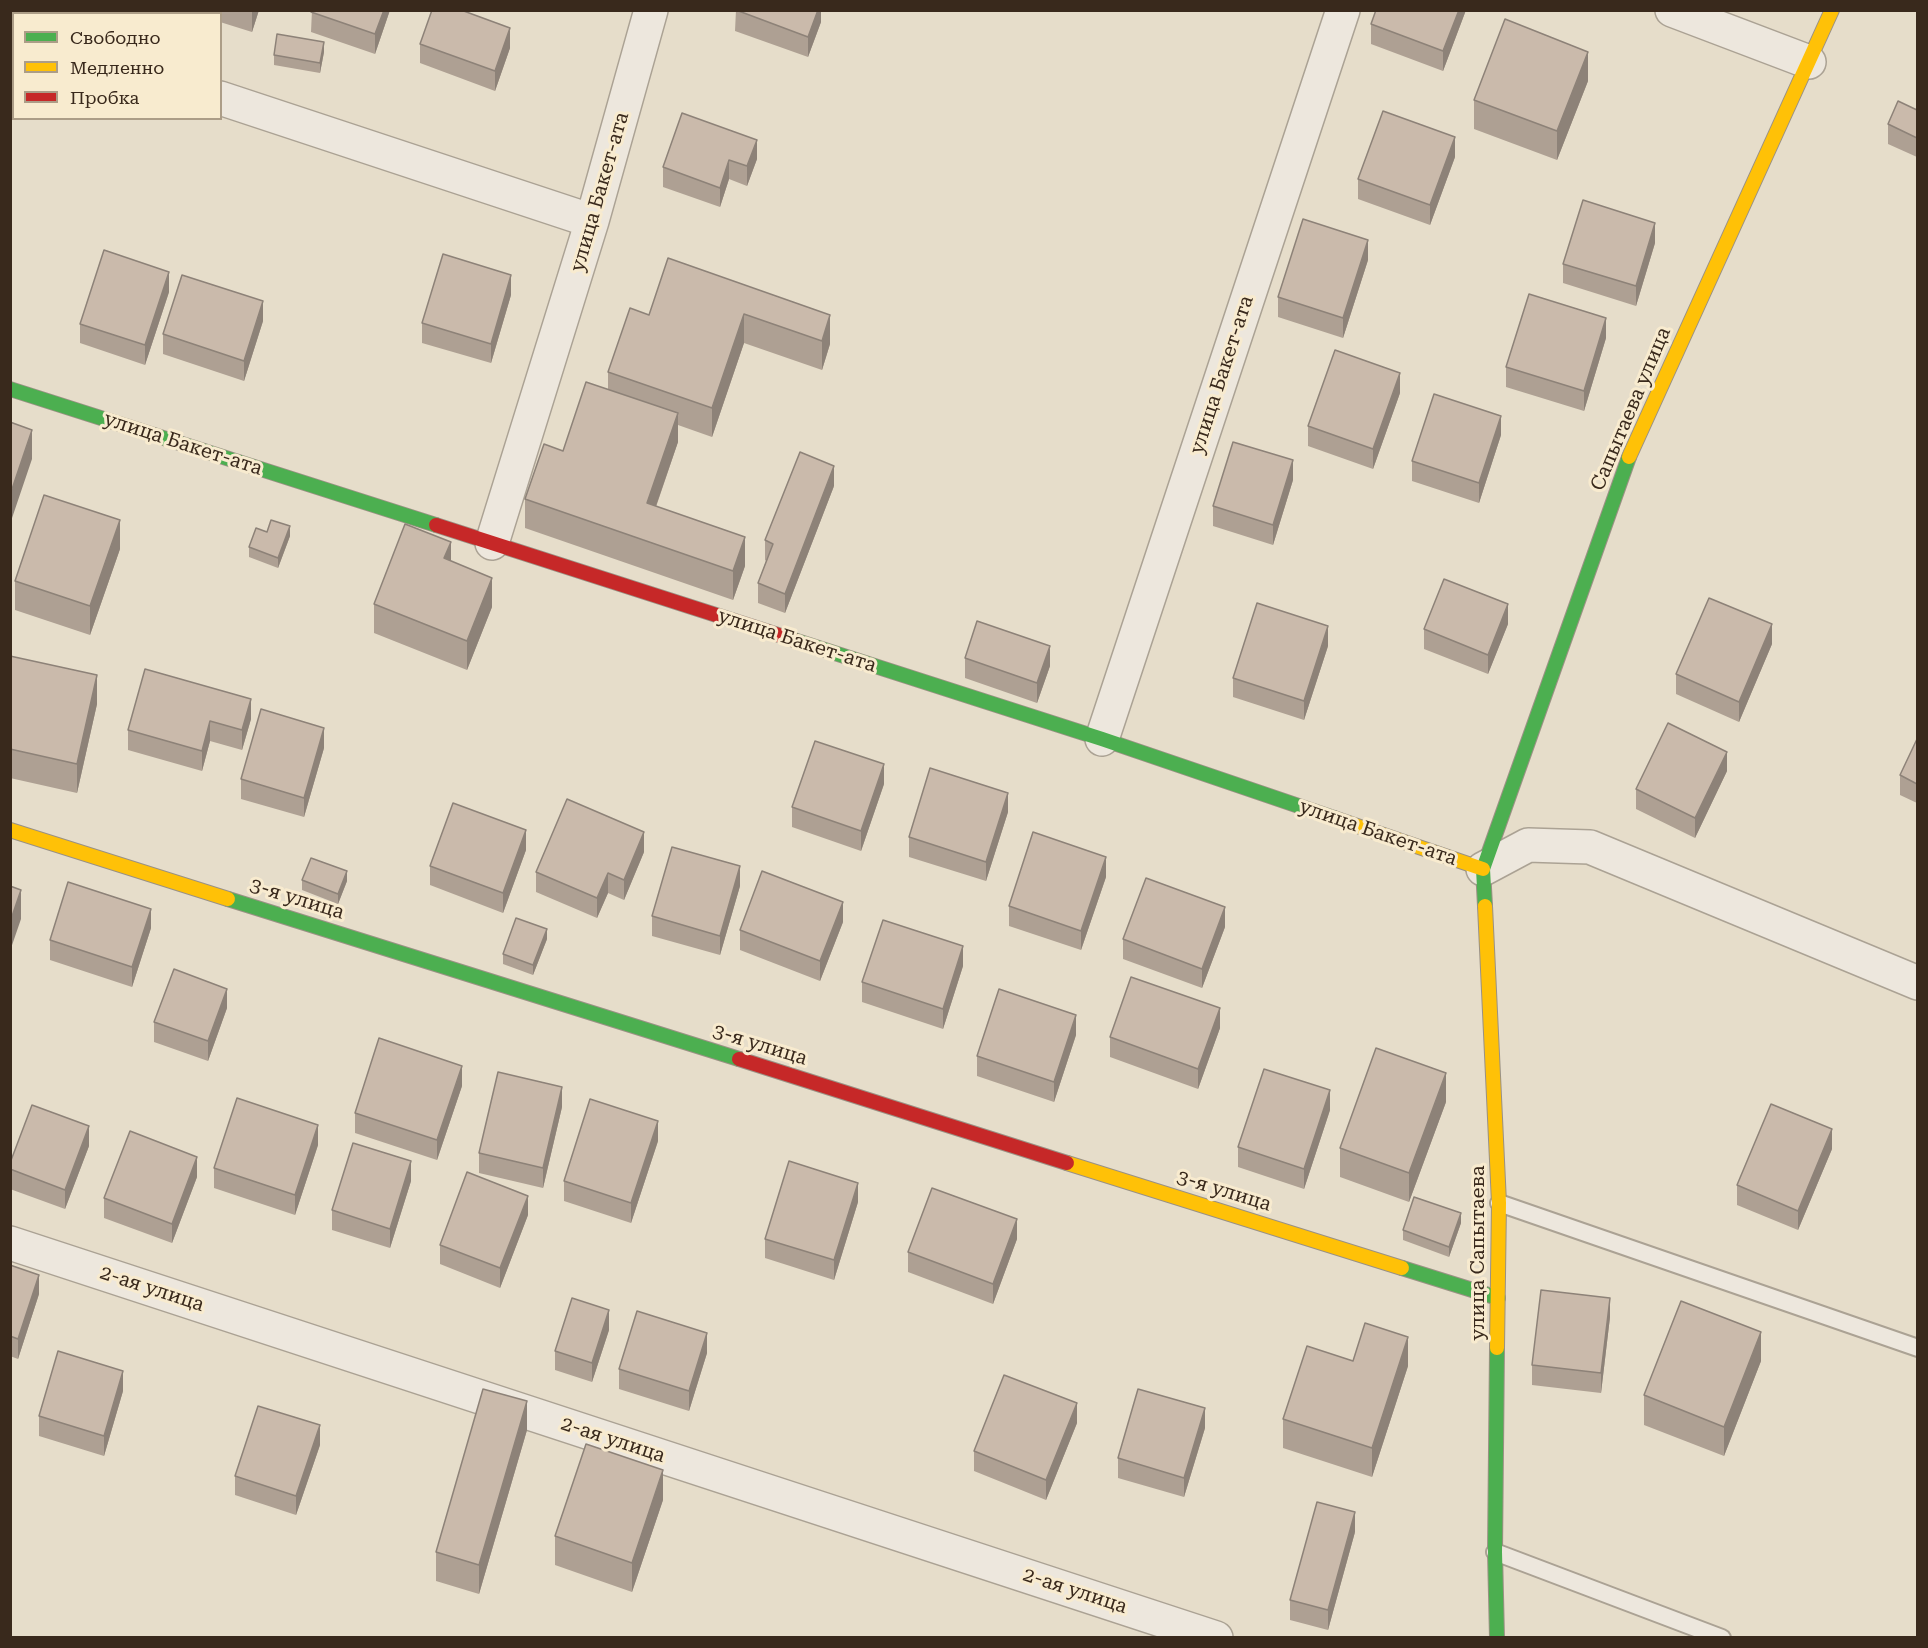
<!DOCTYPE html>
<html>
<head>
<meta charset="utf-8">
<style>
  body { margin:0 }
  #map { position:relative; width:1928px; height:1648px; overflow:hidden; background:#e6ddca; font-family:"Roboto Serif",serif }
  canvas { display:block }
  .frame { position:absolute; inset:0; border:12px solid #39291c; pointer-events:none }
  .legend { position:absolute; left:12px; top:12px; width:210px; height:108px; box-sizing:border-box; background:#f8ebcf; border:2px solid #ac9d87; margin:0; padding:8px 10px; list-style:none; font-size:18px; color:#39291c }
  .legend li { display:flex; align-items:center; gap:12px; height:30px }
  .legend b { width:30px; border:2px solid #ac9d87 }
</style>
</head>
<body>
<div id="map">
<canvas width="1928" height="1648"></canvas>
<div class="frame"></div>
<ul class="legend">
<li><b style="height:8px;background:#4caf50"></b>Свободно</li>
<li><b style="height:8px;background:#ffc107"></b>Медленно</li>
<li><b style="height:8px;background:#c62828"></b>Пробка</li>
</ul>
</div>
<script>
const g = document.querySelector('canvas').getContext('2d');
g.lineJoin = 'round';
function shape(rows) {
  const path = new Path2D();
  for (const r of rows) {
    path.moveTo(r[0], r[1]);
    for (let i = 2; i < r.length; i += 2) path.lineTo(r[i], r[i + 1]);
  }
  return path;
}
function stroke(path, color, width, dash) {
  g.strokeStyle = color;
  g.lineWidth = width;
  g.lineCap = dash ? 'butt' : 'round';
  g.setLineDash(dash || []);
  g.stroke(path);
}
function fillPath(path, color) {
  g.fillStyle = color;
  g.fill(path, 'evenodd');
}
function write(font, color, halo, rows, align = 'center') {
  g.font = font + ' "Roboto Serif",serif';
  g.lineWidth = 6;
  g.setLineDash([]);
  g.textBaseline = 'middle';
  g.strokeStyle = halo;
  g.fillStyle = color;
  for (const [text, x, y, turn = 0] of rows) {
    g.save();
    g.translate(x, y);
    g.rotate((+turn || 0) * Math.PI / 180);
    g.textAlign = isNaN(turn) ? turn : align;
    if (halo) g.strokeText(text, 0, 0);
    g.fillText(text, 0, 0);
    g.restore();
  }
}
const lane = shape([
  [1499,1203,1918,1348],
  [1495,1552,1722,1638]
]);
const street = shape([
  [1672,10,1809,62],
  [10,28,14,29],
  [220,98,592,221],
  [492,543,592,221,651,10],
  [1102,739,1343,10],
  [1483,869,1528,845,1590,847,1918,983],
  [10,1243,1216,1638]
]);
const fast = shape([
  [10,389,436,525],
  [794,640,1102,739,1334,818],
  [228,899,739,1059],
  [1485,906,1483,869,1629,457],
  [1402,1268,1498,1298],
  [1497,1638,1495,1552,1497,1348]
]);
const slow = shape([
  [1629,457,1832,10],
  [1334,818,1483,869],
  [10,830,228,899],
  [1485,906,1499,1203,1497,1348],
  [1067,1163,1402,1268]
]);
const jam = shape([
  [436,525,794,640],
  [739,1059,1067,1163]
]);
const wall = shape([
  [193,10,259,10,252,32,220,22,220,14,193,14],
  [312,10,390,10,375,54,311,32],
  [736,10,821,10,821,22,808,57,735,31],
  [1466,10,1443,71,1371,44,1371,24],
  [420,44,510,48,495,91,420,63],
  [324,52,320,73,274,65,274,55],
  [1588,81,1557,160,1474,129,1474,100],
  [1917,110,1917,157,1888,144,1888,124],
  [682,113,757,159,747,186,729,179,720,207,663,187,663,167],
  [1455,157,1430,225,1358,199,1358,179],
  [1655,243,1636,306,1563,283,1563,264],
  [668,258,830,344,822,370,744,343,712,437,678,425,678,442,656,507,745,566,733,600,525,528,525,499,563,451,608,389,608,372,649,315],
  [1368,260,1343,338,1278,317,1278,297],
  [169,292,145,365,80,343,80,324],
  [511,295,491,363,422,343,422,323],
  [263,321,244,381,163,354,163,334],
  [1606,338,1584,411,1506,387,1506,367],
  [1400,393,1373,469,1308,446,1308,426],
  [1501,435,1479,503,1412,481,1412,461],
  [1293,480,1273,545,1213,526,1213,506],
  [834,486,785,613,758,603,758,583,766,561,765,560,765,540],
  [267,532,290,536,278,568,249,557,249,547],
  [120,549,90,635,15,610,15,581],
  [451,561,492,607,467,670,374,633,374,604],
  [1508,624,1488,674,1424,649,1424,629],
  [1772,644,1739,722,1676,694,1676,674],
  [1328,646,1304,720,1233,697,1233,678],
  [10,656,97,704,77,793,10,778],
  [965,658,1050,666,1037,703,965,678],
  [145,669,251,719,242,750,210,741,202,771,128,750,128,730],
  [1917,739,1917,803,1900,795,1900,775],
  [324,748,304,817,241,799,241,779],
  [1727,771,1695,838,1636,809,1636,789],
  [884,784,861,851,792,827,792,807],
  [1008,812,986,881,909,857,909,837],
  [526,850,503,913,430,885,430,866],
  [644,852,624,900,608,893,597,918,536,892,536,872],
  [1106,877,1081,950,1009,926,1009,906],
  [302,880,347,881,338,904,302,890],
  [740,886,720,955,652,936,652,916],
  [843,922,820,981,740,950,740,930],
  [1225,927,1202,988,1123,959,1123,939],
  [151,928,132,987,50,960,50,940],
  [547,939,533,975,503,964,503,954],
  [963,966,943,1029,862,1002,862,982],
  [227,1008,208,1061,154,1042,154,1022],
  [1220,1028,1198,1089,1110,1057,1110,1037],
  [1076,1035,1054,1102,977,1076,977,1056],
  [462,1086,437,1160,355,1133,355,1113],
  [1446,1102,1409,1202,1340,1177,1340,1148],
  [562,1107,543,1188,479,1173,479,1153],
  [1330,1110,1304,1189,1238,1167,1238,1147],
  [658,1141,631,1223,564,1201,564,1181],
  [318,1145,295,1215,214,1188,214,1168],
  [89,1146,65,1209,10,1189,10,1163],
  [1832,1149,1798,1230,1737,1205,1737,1185],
  [197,1177,172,1243,104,1218,104,1198],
  [411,1181,390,1248,332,1230,332,1210],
  [858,1202,834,1280,765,1258,765,1239],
  [528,1215,500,1288,440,1264,440,1245],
  [1461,1223,1449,1257,1403,1240,1403,1230],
  [1017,1239,993,1304,908,1272,908,1252],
  [10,1265,39,1294,18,1359,10,1356],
  [1610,1317,1601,1393,1532,1385,1532,1365],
  [609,1330,592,1382,555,1370,555,1351],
  [707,1353,689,1411,619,1389,619,1369],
  [1353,1361,1408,1366,1372,1477,1283,1448,1283,1419],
  [1761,1361,1724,1456,1644,1425,1644,1395],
  [123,1391,104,1456,39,1436,39,1416],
  [1077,1423,1046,1500,974,1471,974,1451],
  [1205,1428,1184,1497,1118,1478,1118,1458],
  [527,1430,479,1594,436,1581,436,1552],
  [320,1445,296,1515,235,1495,235,1476],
  [663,1500,632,1592,555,1565,555,1536],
  [1355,1532,1328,1630,1290,1620,1290,1600]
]);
const shadedWall = shape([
  [253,10,259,10,252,32,252,12],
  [384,10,390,10,375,54,375,34],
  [818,10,821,10,821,22,808,57,808,37],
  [1459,10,1466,10,1443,71,1443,51],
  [510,28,510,48,495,91,495,71],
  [324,42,324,52,320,73,320,63],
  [1588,52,1588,81,1557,160,1557,131],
  [1455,137,1455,157,1430,225,1430,205],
  [757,140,757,159,747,186,747,166],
  [729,160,729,179,720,207,720,188],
  [1655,223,1655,243,1636,306,1636,286],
  [1368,240,1368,260,1343,338,1343,318],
  [169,272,169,292,145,365,145,345],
  [511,275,511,295,491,363,491,344],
  [263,301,263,321,244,381,244,361],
  [744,314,744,343,712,437,712,408],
  [830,315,830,344,822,370,822,341],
  [1606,318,1606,338,1584,411,1584,391],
  [1400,373,1400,393,1373,469,1373,449],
  [678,413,678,442,647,532,647,503],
  [1501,416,1501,435,1479,503,1479,483],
  [32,430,32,459,10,524,10,495],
  [1293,460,1293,480,1273,545,1273,525],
  [834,466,834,486,785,613,785,594],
  [120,520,120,549,90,635,90,606],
  [290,526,290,536,278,568,278,558],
  [745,537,745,566,733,600,733,571],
  [451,542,451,571,444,558],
  [492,578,492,607,467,670,467,641],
  [1508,604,1508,624,1488,674,1488,655],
  [1772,624,1772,644,1739,722,1739,702],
  [1328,626,1328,646,1304,720,1304,701],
  [1050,646,1050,666,1037,703,1037,683],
  [97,675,97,704,77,793,77,764],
  [251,699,251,719,242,750,242,730],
  [210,721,210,741,202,771,202,751],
  [324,728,324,748,304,817,304,798],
  [1727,752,1727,771,1695,838,1695,818],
  [884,764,884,784,861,851,861,831],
  [1008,793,1008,812,986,881,986,862],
  [526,830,526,850,503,913,503,893],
  [644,832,644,852,624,900,624,880],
  [1106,857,1106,877,1081,950,1081,931],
  [740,866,740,886,720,955,720,936],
  [347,871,347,881,338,904,338,894],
  [608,873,608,893,597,918,597,898],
  [21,890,21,919,10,951,10,922],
  [843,902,843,922,820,981,820,961],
  [1225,907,1225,927,1202,988,1202,969],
  [151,909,151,928,132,987,132,967],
  [547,929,547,939,533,975,533,965],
  [963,946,963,966,943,1029,943,1009],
  [227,989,227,1008,208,1061,208,1041],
  [1220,1008,1220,1028,1198,1089,1198,1069],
  [1076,1015,1076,1035,1054,1102,1054,1082],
  [462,1066,462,1086,437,1160,437,1140],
  [1446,1073,1446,1102,1409,1202,1409,1173],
  [562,1087,562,1107,543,1188,543,1168],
  [1330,1090,1330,1110,1304,1189,1304,1169],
  [658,1121,658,1141,631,1223,631,1203],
  [318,1125,318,1145,295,1215,295,1195],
  [89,1126,89,1146,65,1209,65,1190],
  [1832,1129,1832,1149,1798,1230,1798,1211],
  [197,1157,197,1177,172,1243,172,1224],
  [411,1161,411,1181,390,1248,390,1229],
  [858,1183,858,1202,834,1280,834,1260],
  [528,1196,528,1215,500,1288,500,1268],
  [1461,1213,1461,1223,1449,1257,1449,1247],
  [1017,1219,1017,1239,993,1304,993,1284],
  [39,1275,39,1294,18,1359,18,1339],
  [1610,1298,1610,1317,1601,1393,1601,1373],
  [609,1310,609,1330,592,1382,592,1363],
  [1761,1332,1761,1361,1724,1456,1724,1427],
  [707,1333,707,1353,689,1411,689,1391],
  [1408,1337,1408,1366,1372,1477,1372,1448],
  [123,1371,123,1391,104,1456,104,1436],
  [527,1401,527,1430,479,1594,479,1565],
  [1077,1403,1077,1423,1046,1500,1046,1480],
  [1205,1408,1205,1428,1184,1497,1184,1478],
  [320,1425,320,1445,296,1515,296,1496],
  [663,1470,663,1500,632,1592,632,1563],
  [1355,1512,1355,1532,1328,1630,1328,1610]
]);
const building = shape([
  [312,10,384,10,375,34,311,12,312,10],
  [432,10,461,10,510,28,495,71,420,44,432,10],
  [736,10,818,10,808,37,736,10],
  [1376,10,1459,10,1443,51,1371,24,1376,10],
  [1505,19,1588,52,1557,131,1474,100,1505,19],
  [277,34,324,42,320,63,274,55,277,34],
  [1898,101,1917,110,1917,138,1888,124,1898,101],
  [1383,111,1455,137,1430,205,1358,179,1383,111],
  [682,113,757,140,747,166,729,160,720,188,663,167,682,113],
  [1583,200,1655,223,1636,286,1563,264,1583,200],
  [1303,219,1368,240,1343,318,1278,297,1303,219],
  [104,250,169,272,145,345,80,324,104,250],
  [443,254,511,275,491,344,422,323,443,254],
  [668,258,830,315,822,341,744,314,712,408,608,372,630,308,649,315,668,258],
  [182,275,263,301,244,361,163,334,182,275],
  [1529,294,1606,318,1584,391,1506,367,1529,294],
  [1335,350,1400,373,1373,449,1308,426,1335,350],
  [586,382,678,413,647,503,745,537,733,571,525,499,544,444,563,451,586,382],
  [1434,394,1501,416,1479,483,1412,461,1434,394],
  [10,422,32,430,10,495,10,422],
  [1233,442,1293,460,1273,525,1213,506,1233,442],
  [800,452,834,466,785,594,758,583,773,544,765,540,800,452],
  [44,495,120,520,90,606,15,581,44,495],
  [271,520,290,526,278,558,249,547,256,528,267,532,271,520],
  [405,524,451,542,444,558,492,578,467,641,374,604,405,524],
  [1444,579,1508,604,1488,655,1424,629,1444,579],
  [1709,598,1772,624,1739,702,1676,674,1709,598],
  [1257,603,1328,626,1304,701,1233,678,1257,603],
  [977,621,1050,646,1037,683,965,658,977,621],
  [10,656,97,675,77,764,10,749,10,656],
  [145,669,251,699,242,730,210,721,202,751,128,730,145,669],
  [261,709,324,728,304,798,241,779,261,709],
  [1668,723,1727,752,1695,818,1636,789,1668,723],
  [1917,739,1917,784,1900,775,1917,739],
  [815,741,884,764,861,831,792,807,815,741],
  [930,768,1008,793,986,862,909,837,930,768],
  [567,799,644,832,624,880,608,873,597,898,536,872,567,799],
  [453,803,526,830,503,893,430,866,453,803],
  [1033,832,1106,857,1081,931,1009,906,1033,832],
  [672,847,740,866,720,936,652,916,672,847],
  [311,858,347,871,338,894,302,880,311,858],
  [762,871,843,902,820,961,740,930,762,871],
  [1146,878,1225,907,1202,969,1123,939,1146,878],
  [68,882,151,909,132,967,50,940,68,882],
  [10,886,21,890,10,922,10,886],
  [516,918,547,929,533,965,503,954,516,918],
  [883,920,963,946,943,1009,862,982,883,920],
  [174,969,227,989,208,1041,154,1022,174,969],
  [1131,977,1220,1008,1198,1069,1110,1037,1131,977],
  [999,989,1076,1015,1054,1082,977,1056,999,989],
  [379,1038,462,1066,437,1140,355,1113,379,1038],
  [1376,1048,1446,1073,1409,1173,1340,1148,1376,1048],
  [1264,1069,1330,1090,1304,1169,1238,1147,1264,1069],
  [498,1072,562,1087,543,1168,479,1153,498,1072],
  [237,1098,318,1125,295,1195,214,1168,237,1098],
  [590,1099,658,1121,631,1203,564,1181,590,1099],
  [1771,1104,1832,1129,1798,1211,1737,1185,1771,1104],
  [32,1105,89,1126,65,1190,10,1169,10,1163,32,1105],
  [130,1131,197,1157,172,1224,104,1198,130,1131],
  [353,1143,411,1161,390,1229,332,1210,353,1143],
  [789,1161,858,1183,834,1260,765,1239,789,1161],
  [467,1172,528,1196,500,1268,440,1245,467,1172],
  [932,1188,1017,1219,993,1284,908,1252,932,1188],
  [1414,1197,1461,1213,1449,1247,1403,1230,1414,1197],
  [10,1265,39,1275,18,1339,10,1336,10,1265],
  [1541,1290,1610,1298,1601,1373,1532,1365,1541,1290],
  [572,1298,609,1310,592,1363,555,1351,572,1298],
  [1681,1301,1761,1332,1724,1427,1644,1395,1681,1301],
  [637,1311,707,1333,689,1391,619,1369,637,1311],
  [1365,1323,1408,1337,1372,1448,1283,1419,1307,1346,1353,1361,1365,1323],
  [58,1351,123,1371,104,1436,39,1416,58,1351],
  [1004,1375,1077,1403,1046,1480,974,1451,1004,1375],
  [483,1389,527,1401,479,1565,436,1552,483,1389],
  [1138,1389,1205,1408,1184,1478,1118,1458,1138,1389],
  [258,1406,320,1425,296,1496,235,1476,258,1406],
  [586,1444,663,1470,632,1563,555,1536,586,1444],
  [1317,1502,1355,1512,1328,1610,1290,1600,1317,1502]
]);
const streetNames = [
  ["улица Бакет-ата",600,192,-74],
  ["улица Бакет-ата",1222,375,-72],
  ["Сапытаева улица",1631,409,-67],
  ["улица Бакет-ата",183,444,18],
  ["улица Бакет-ата",797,641,18],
  ["улица Бакет-ата",1378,833,19],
  ["3-я улица",297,899,17],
  ["3-я улица",760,1045,17],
  ["3-я улица",1224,1191,17],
  ["улица Сапытаева",1478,1253,-90],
  ["2-ая улица",152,1289,18],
  ["2-ая улица",613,1440,18],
  ["2-ая улица",1075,1591,18]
];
stroke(lane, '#aba294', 20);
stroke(street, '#aba294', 36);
stroke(fast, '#9a9184', 16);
stroke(slow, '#9a9184', 16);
stroke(jam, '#9a9184', 16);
stroke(lane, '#ede7dd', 16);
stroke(street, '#ede7dd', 33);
stroke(fast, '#4caf50', 14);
stroke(slow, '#ffc107', 14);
stroke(jam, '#c62828', 14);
fillPath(wall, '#aea093');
fillPath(shadedWall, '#8d8278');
fillPath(building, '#cabaab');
stroke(building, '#8d8278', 1.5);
write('20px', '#39291c', '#f8ebcf', streetNames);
</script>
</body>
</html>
